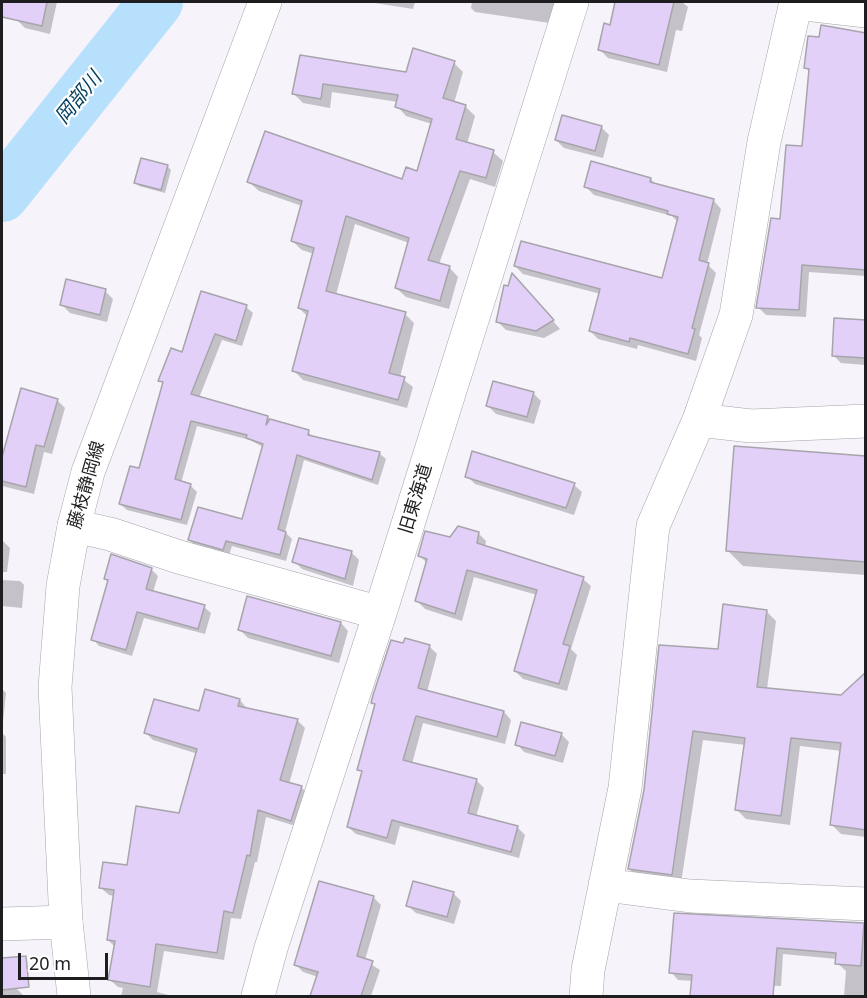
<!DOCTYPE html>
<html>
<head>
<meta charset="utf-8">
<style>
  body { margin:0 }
  #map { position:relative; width:867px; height:998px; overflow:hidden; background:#f6f3fb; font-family:"Noto Sans",sans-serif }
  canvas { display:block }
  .frame { position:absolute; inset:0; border:3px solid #1e1d20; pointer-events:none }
  .scale { position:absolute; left:18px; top:953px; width:90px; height:27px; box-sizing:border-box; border:3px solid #1e1d20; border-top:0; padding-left:8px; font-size:18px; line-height:21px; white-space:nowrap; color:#1e1d20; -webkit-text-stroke:4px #fff; paint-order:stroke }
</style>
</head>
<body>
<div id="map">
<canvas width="867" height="998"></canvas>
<div class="frame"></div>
<div class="scale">20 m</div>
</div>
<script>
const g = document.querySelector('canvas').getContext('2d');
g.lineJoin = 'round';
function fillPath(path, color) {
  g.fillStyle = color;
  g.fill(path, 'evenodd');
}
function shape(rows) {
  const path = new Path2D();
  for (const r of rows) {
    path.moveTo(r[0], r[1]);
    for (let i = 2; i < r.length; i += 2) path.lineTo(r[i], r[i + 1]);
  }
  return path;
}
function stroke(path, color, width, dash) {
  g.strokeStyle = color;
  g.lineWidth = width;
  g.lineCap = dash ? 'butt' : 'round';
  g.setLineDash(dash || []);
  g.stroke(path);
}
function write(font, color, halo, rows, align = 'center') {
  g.font = font + ' "Noto Sans","Noto Sans JP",sans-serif';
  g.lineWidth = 4.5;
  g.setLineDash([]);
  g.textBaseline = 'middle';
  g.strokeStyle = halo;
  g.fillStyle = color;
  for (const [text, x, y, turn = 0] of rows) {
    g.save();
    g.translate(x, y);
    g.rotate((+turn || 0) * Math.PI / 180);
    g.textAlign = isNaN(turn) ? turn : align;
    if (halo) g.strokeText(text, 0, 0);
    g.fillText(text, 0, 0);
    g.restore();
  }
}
const shadow = shape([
  [18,2,57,2,50,34,25,28,16,19],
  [368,2,415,2,413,9],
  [472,2,554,2,556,4,550,23,475,12,471,8],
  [617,2,682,2,688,7,682,31,676,30,667,72,608,58,600,50,611,26],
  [822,26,866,35,866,276,809,272,806,317,766,315,758,307,804,148,810,72,806,68,821,39],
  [301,57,407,74,454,63,463,72,454,103,466,107,475,116,467,144,493,152,503,161,495,187,470,179,439,264,449,267,458,277,449,309,406,297,396,288,409,243,355,224,336,295,405,314,414,323,400,377,413,387,407,408,303,380,294,371,308,317,299,308,314,254,302,250,292,241,302,206,259,191,249,182,403,181,418,173,432,124,406,116,397,106,398,102,332,92,330,108,303,103,294,94],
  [601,127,609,135,603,158,564,148,556,140],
  [167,166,171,170,165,193,139,186,136,183],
  [651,179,656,185,714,201,721,209,707,264,716,273,699,335,702,338,696,361,638,345,637,349,598,339,590,331,601,294,523,274,515,266,663,280,678,222,672,216,594,195,586,187],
  [520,282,560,329,544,338,506,330,498,322],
  [105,291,113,299,107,322,70,313,62,305],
  [246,307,253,313,242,346,222,340,199,398,268,417,272,421,308,432,315,438,379,453,386,459,378,485,304,460,285,532,292,539,286,561,232,546,229,555,196,546,189,540,243,520,263,447,250,440,197,426,181,483,191,486,197,492,187,525,127,510,120,504,140,470,164,385,160,380,183,354],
  [866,322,866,365,841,363,833,355],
  [533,393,541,401,534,424,496,414,488,406],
  [57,400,65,408,52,454,44,452,34,494,2,486,2,455],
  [866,457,866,575,743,566,728,551],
  [467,476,574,485,582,492,574,515,475,484],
  [478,533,486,541,485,547,583,579,591,586,571,649,577,655,567,691,523,679,515,671,537,595,474,577,462,621,425,609,417,601,427,563,420,556,450,538],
  [2,540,10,548,7,572,2,572],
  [351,552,359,560,353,586,302,569,294,561],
  [151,569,158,576,153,592,204,607,211,613,205,634,144,618,132,656,99,646,93,639,109,582,106,579],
  [2,580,20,581,24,585,22,608,2,606],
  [766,611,776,621,767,689,842,697,866,674,866,837,841,834,832,825,842,751,800,746,790,825,746,819,737,810,746,745,703,740,681,883,639,878,629,869,719,651],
  [341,623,348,631,339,663,248,638,240,630],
  [404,645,429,646,437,654,427,692,504,712,511,720,505,744,423,723,412,764,476,780,484,788,476,817,517,827,525,835,519,858,400,826,395,845,356,834,348,827,363,773,359,769,376,706,373,702],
  [2,689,6,693,2,732],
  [240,700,247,709,297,720,305,728,289,784,301,787,309,795,299,827,266,817,257,862,255,862,241,919,231,918,224,960,164,951,157,992,172,996,121,996,123,988,118,987,110,980,115,947,108,940,115,896,109,895,101,888,128,867,180,814,198,754,153,740,146,733],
  [2,733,6,737,6,774,2,774,2,786],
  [561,734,569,742,563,763,524,752,517,744],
  [453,893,461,901,454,924,416,913,408,906],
  [373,897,381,905,365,960,380,970,371,996,311,996,318,977,303,972,295,964],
  [863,924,866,927,866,996,844,996,846,971,837,963,837,959,783,954,781,986,728,984,728,996,692,996,693,981,678,980,671,972],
  [9,981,23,995,23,996,2,996,2,985]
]);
const river = shape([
  [2,195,156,2]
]);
const building = shape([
  [2,2,47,2,42,26,2,17,2,2],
  [615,2,674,2,659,65,598,50,604,23,610,25,615,2],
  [821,25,866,33,866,270,802,265,799,310,756,308,771,218,780,219,786,145,802,146,809,69,804,68,808,36,819,37,821,25],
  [413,48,455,61,443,98,466,105,456,139,494,150,486,178,460,171,428,260,450,266,440,301,395,288,409,238,346,216,326,291,406,312,389,373,405,377,398,400,292,371,308,311,298,308,314,248,291,241,302,201,247,182,265,131,402,179,406,167,417,171,432,119,395,107,398,95,323,84,321,99,292,94,300,55,406,72,413,48],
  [562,115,602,126,595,151,555,140,562,115],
  [141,158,168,165,161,190,134,183,141,158],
  [591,161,651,178,650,182,714,199,699,260,709,263,692,328,695,329,688,354,630,338,629,342,589,331,600,289,514,266,521,241,662,278,678,217,667,214,668,211,584,187,591,161],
  [512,273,554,320,536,331,496,322,504,285,508,286,512,273],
  [66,279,106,289,100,315,60,305,66,279],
  [201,291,247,305,236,341,215,334,191,394,268,416,266,425,270,419,309,430,308,435,380,452,372,480,297,455,278,529,286,532,280,555,226,541,223,550,188,540,198,507,242,519,263,444,246,438,247,435,191,421,175,479,191,484,181,520,119,504,130,466,139,468,163,382,158,381,171,348,182,352,201,291],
  [834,318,866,320,866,358,832,356,834,318],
  [493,381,534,392,527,417,486,406,493,381],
  [21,388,58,399,44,447,36,445,26,487,2,481,2,457,21,388],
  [734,446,866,456,866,562,726,551,734,446],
  [472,451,575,483,566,508,465,477,472,451],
  [458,526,479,532,477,543,584,577,563,644,570,646,559,684,514,671,537,590,467,570,455,614,415,601,427,559,418,556,425,531,450,537,458,526],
  [299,538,352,551,345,579,292,562,299,538],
  [111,554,152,568,146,589,205,605,198,629,137,612,126,650,91,640,108,580,104,579,111,554],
  [247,596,341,622,331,656,238,630,247,596],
  [723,604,767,610,757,687,841,695,866,672,866,830,830,825,841,743,791,738,781,816,735,810,745,738,693,731,672,875,628,869,644,790,659,645,718,649,723,604],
  [405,638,430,645,418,688,504,711,497,737,416,716,403,760,477,779,468,813,518,826,511,852,392,820,387,838,347,827,362,771,357,770,375,704,371,703,373,695,391,640,403,643,405,638],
  [205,689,240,699,238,706,298,719,280,780,302,786,291,821,258,810,250,856,247,855,233,913,224,911,217,953,156,944,150,987,108,980,115,941,107,940,114,890,99,888,103,862,127,865,136,806,179,813,197,749,144,733,154,699,199,711,205,689],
  [521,722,562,733,555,756,515,745,521,722],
  [319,881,374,896,357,956,373,961,361,996,310,996,318,972,294,965,319,881],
  [413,881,454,892,447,917,406,906,413,881],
  [674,913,864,923,861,966,835,964,836,953,777,948,773,996,690,996,692,975,669,973,674,913],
  [26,956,29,987,2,990,2,958,26,956]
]);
const minor = shape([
  [796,3,866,11],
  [699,420,751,426,866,421],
  [74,526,110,534,179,557,380,613],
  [605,885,690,896,866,904],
  [2,924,66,922],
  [258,996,271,948,380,613,572,2],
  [586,996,588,970,625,788,653,526,699,420,736,315,764,142,796,2]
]);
const secondary = shape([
  [74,996,66,922,55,687,63,586,74,526,88,472,265,2]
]);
const streetNames = [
  ["藤枝静岡線",87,485,-74],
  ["旧東海道",416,499,-73]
];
const waterNames = [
  ["岡部川",79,98,-51]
];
fillPath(shadow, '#0003');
stroke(river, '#b7e0fc', 54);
fillPath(building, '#e2d0f8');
stroke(building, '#a7a4ab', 1.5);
stroke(minor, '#a6a3aa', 34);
stroke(secondary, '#a6a3aa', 34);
stroke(minor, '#fff', 33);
stroke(secondary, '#fff', 33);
write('18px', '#1e1d20', '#fff', streetNames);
write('italic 20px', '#003e5c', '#fff', waterNames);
</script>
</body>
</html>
